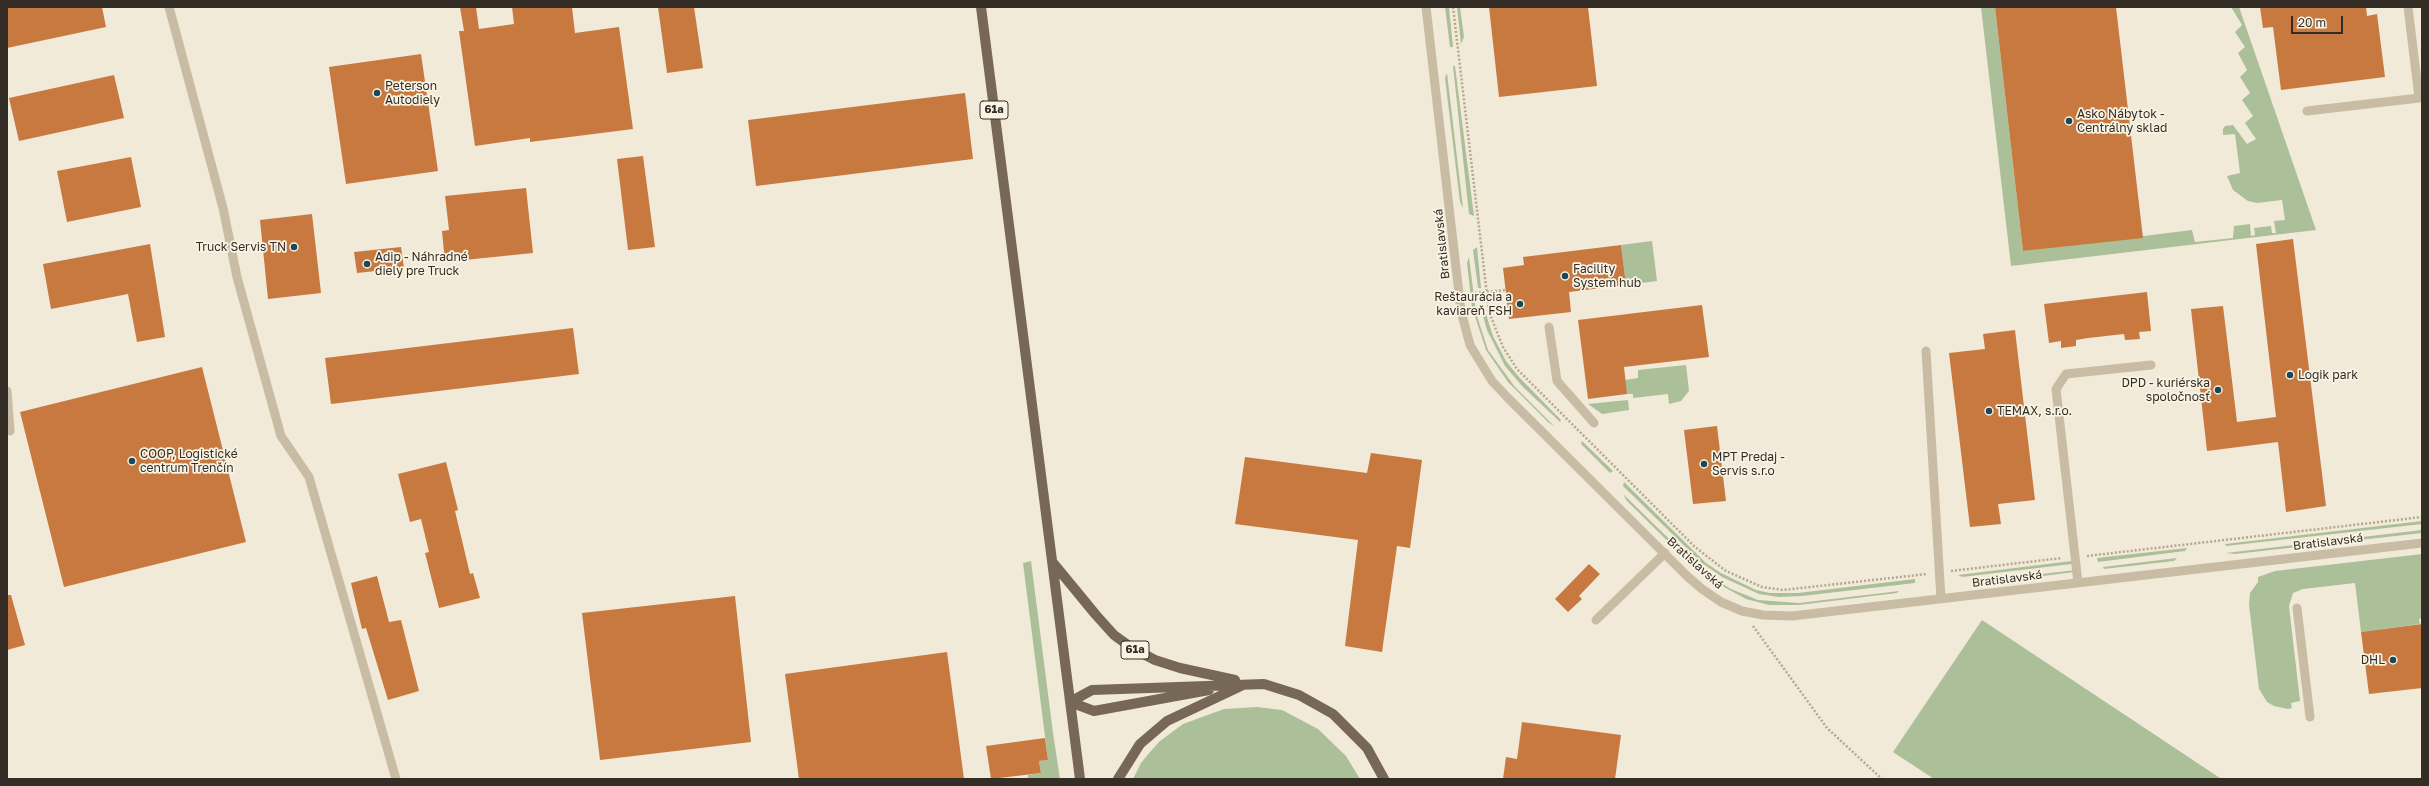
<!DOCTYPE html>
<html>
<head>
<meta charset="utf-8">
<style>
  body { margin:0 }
  #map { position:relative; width:2429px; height:786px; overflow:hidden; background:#f1ead8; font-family:"Golos Text",sans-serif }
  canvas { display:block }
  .frame { position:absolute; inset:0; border:8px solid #342d26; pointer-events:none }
  .scale { position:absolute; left:2291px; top:16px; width:52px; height:18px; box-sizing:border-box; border:2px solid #342d26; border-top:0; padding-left:5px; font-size:12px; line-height:14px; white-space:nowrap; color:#342d26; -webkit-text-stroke:3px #f9f3e4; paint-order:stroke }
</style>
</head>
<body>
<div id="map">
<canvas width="2429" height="786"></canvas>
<div class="frame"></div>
<div class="scale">20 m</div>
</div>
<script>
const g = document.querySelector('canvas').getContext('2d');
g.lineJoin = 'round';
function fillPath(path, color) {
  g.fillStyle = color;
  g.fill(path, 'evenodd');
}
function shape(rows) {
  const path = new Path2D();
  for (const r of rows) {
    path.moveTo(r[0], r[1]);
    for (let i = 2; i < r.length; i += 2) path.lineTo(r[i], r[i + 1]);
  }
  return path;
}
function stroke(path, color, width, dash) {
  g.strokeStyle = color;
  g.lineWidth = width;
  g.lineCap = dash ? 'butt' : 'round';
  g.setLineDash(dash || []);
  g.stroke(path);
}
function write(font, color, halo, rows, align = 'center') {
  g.font = font + ' "Golos Text",sans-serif';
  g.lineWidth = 3.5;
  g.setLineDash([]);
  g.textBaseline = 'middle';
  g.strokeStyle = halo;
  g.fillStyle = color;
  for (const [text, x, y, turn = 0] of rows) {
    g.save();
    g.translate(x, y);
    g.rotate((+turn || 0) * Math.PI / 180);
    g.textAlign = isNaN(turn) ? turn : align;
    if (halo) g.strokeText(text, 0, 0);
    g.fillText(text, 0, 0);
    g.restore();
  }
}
const green = shape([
  [1445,7,1449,7,1453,47,1450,47],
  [1457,7,1460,7,1464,37,1461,44],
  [1981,7,1995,7,2023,251,2192,230,2195,242,2233,238,2234,226,2250,224,2251,236,2255,235,2254,228,2271,226,2272,233,2276,233,2274,221,2285,220,2282,200,2257,203,2248,201,2233,190,2227,176,2240,173,2235,134,2223,135,2223,129,2225,126,2233,125,2247,144,2256,139,2245,123,2253,116,2242,100,2250,93,2240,77,2247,70,2238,53,2245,47,2235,32,2242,25,2231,7,2239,7,2316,230,2011,266],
  [1453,66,1455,66,1474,216,1469,214],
  [1447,73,1463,208,1460,202,1445,78],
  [1652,241,1657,281,1626,285,1621,245],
  [1477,247,1481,288,1478,288,1473,250],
  [1469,257,1476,313,1488,350,1515,387,1555,427,1548,422,1508,382,1486,350,1472,307,1467,263],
  [1485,311,1493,336,1506,361,1518,376,1561,420,1560,422,1523,387,1505,366,1487,330,1482,312],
  [1686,365,1689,391,1681,401,1669,404,1668,394,1633,398,1633,394,1627,394,1625,380,1638,378,1638,370],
  [1628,400,1629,410,1602,414,1588,404],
  [1582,441,1613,471,1610,473,1581,444],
  [1624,482,1706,563,1721,573,1756,590,1770,593,1798,593,1915,579,1915,583,1802,596,1779,597,1759,594,1722,577,1702,563,1623,486],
  [1623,494,1703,572,1731,589,1758,600,1799,603,1899,591,1897,593,1799,605,1769,605,1746,599,1711,580,1693,566,1627,501],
  [2422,521,2422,524,2226,546,2225,544],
  [2422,530,2422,533,2235,554,2226,553],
  [2187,548,2185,551,2098,562,2097,558],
  [2422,554,2422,618,2419,619,2420,624,2361,632,2355,583,2303,589,2293,593,2289,606,2300,701,2291,703,2292,708,2288,709,2274,706,2267,702,2259,689,2249,605,2250,593,2258,582,2258,577,2275,571],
  [2177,558,2174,561,2104,569,2103,567],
  [2080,560,2080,563,1962,577,1958,575],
  [1031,561,1053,733,1060,779,1028,779,1028,775,1041,773,1039,761,1048,760,1023,563],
  [2076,570,2075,572,1978,584,1971,582],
  [1982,620,2220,778,2219,779,1934,779,1893,752],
  [1257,707,1282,710,1318,729,1346,756,1360,779,1133,779,1141,763,1150,752,1160,741,1183,724,1224,709]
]);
const building = shape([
  [7,7,102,7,106,27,7,48],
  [460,7,476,7,479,29,514,24,512,7,572,7,575,33,619,27,633,129,530,142,530,138,475,146,459,31,464,31],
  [658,7,694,7,703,68,667,73],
  [1489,7,1588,7,1597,86,1499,97],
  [1995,7,2116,7,2143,238,2023,251],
  [2260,7,2366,7,2367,16,2377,14,2385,77,2281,90,2273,27,2263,28],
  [421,54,438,171,346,184,329,67],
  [114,75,124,118,19,141,9,98],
  [965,93,973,159,756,186,748,120],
  [643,156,655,247,628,250,617,159],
  [131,157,141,207,67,222,57,171],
  [526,188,533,253,445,262,442,231,449,230,445,196],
  [312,214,321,293,268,299,260,220],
  [2293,239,2326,506,2286,512,2278,442,2207,451,2191,309,2223,306,2237,422,2276,417,2256,244],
  [150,244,165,337,137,342,128,294,51,309,43,264],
  [1621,245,1626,285,1569,292,1571,312,1509,319,1503,268,1524,265,1523,257],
  [401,247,404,268,357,273,354,252],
  [2147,292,2151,331,2139,332,2140,339,2125,340,2124,334,2088,338,2076,340,2076,346,2061,348,2061,341,2049,343,2044,304],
  [1702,305,1709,357,1624,367,1627,394,1588,399,1578,320],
  [573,328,579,374,331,404,325,358],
  [2015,330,2035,500,1998,504,2001,524,1970,527,1949,353,1985,349,1983,334],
  [202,367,246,542,64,587,20,412],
  [1717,426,1726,501,1693,504,1684,430],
  [1371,453,1422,460,1410,548,1397,546,1382,652,1345,646,1358,540,1235,524,1245,457,1367,473],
  [446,462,458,510,455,511,470,574,473,573,480,598,439,608,425,553,429,552,421,519,410,522,398,474],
  [1589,564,1600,574,1579,596,1582,599,1568,612,1555,599],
  [377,576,389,622,401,620,419,691,388,700,366,628,362,629,351,583],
  [7,595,11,595,25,645,7,650],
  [735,596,751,742,600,760,582,613],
  [2422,624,2422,688,2369,694,2361,632],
  [947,652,964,779,799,779,785,674],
  [1522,722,1621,735,1615,779,1503,779,1506,757,1517,759],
  [1045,738,1048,760,1039,761,1041,773,991,779,986,746]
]);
const path = shape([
  [1453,7,1489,312,1503,347,1517,369,1695,547,1726,571,1762,587,1783,590,1927,574],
  [1475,293,1506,290],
  [2087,556,2422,517],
  [1951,571,2062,558],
  [1753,626,1827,728,1882,779]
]);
const service = shape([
  [169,7,223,208,237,277,281,436,309,477,396,779],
  [1426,7,1461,311,1470,345,1492,381,1508,398,1687,576,1702,589,1721,602,1742,611,1763,615,1792,616,2422,543],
  [2307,111,2419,98,2408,7],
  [1549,327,1557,381,1594,423],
  [1926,351,1941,599],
  [7,391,10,431],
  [2078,583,2056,389,2066,374,2151,365],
  [2297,608,2310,717],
  [1596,620,1665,553]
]);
const primary = shape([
  [981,7,1080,779],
  [1054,564,1096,615,1114,635,1132,648,1155,660,1180,668,1235,680],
  [1070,702,1092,690,1264,684,1299,695,1333,714,1367,748,1384,779],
  [1070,702,1094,711,1209,690],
  [1118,779,1140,744,1167,721,1243,685]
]);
const markers = [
  [377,93,4,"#1b4756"],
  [2069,121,4,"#1b4756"],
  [294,247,4,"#1b4756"],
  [367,264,4,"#1b4756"],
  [1565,276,4,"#1b4756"],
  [1520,304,4,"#1b4756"],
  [2290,375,4,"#1b4756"],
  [2218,390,4,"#1b4756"],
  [1989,411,4,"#1b4756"],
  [132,461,4,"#1b4756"],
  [1704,464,4,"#1b4756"],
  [2393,660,4,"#1b4756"]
];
const shields = [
  [994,110,28],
  [1135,650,28]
];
const shieldNames = [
  ["61a",994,110],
  ["61a",1135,650]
];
const poiNames = [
  ["Peterson",385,86],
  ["Autodiely",385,100],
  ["Asko Nábytok -",2077,114],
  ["Centrálny sklad",2077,128],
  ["Truck Servis TN",286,247,"right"],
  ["Adip - Náhradné",375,257],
  ["diely pre Truck",375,271],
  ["Facility",1573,269],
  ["System hub",1573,283],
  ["Reštaurácia a",1512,297,"right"],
  ["kaviareň FSH",1512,311,"right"],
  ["Logik park",2298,375],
  ["DPD - kuriérska",2210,383,"right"],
  ["spoločnosť",2210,397,"right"],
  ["TEMAX, s.r.o.",1997,411],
  ["COOP, Logistické",140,454],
  ["centrum Trenčín",140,468],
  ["MPT Predaj -",1712,457],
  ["Servis s.r.o",1712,471],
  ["DHL",2385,660,"right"]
];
const streetNames = [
  ["Bratislavská",1442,244,-96],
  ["Bratislavská",2328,542,-7],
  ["Bratislavská",1695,563,42],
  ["Bratislavská",2007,579,-7]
];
fillPath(green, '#abc098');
fillPath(building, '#c77940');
stroke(path, '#b5a68e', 2.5, [2, 2]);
stroke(service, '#c9bca4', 9);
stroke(primary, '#776757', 10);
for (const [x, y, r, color] of markers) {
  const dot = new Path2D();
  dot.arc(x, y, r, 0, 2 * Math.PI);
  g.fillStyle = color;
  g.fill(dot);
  stroke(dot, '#f9f3e4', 1.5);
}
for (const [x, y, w] of shields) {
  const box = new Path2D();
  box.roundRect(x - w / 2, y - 9, w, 18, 3);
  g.fillStyle = '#f9f3e4';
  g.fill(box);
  stroke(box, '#342d26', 1);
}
write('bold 11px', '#342d26', null, shieldNames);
write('12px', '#342d26', '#f9f3e4', poiNames, 'left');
write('12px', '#342d26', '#f9f3e4', streetNames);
</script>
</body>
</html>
